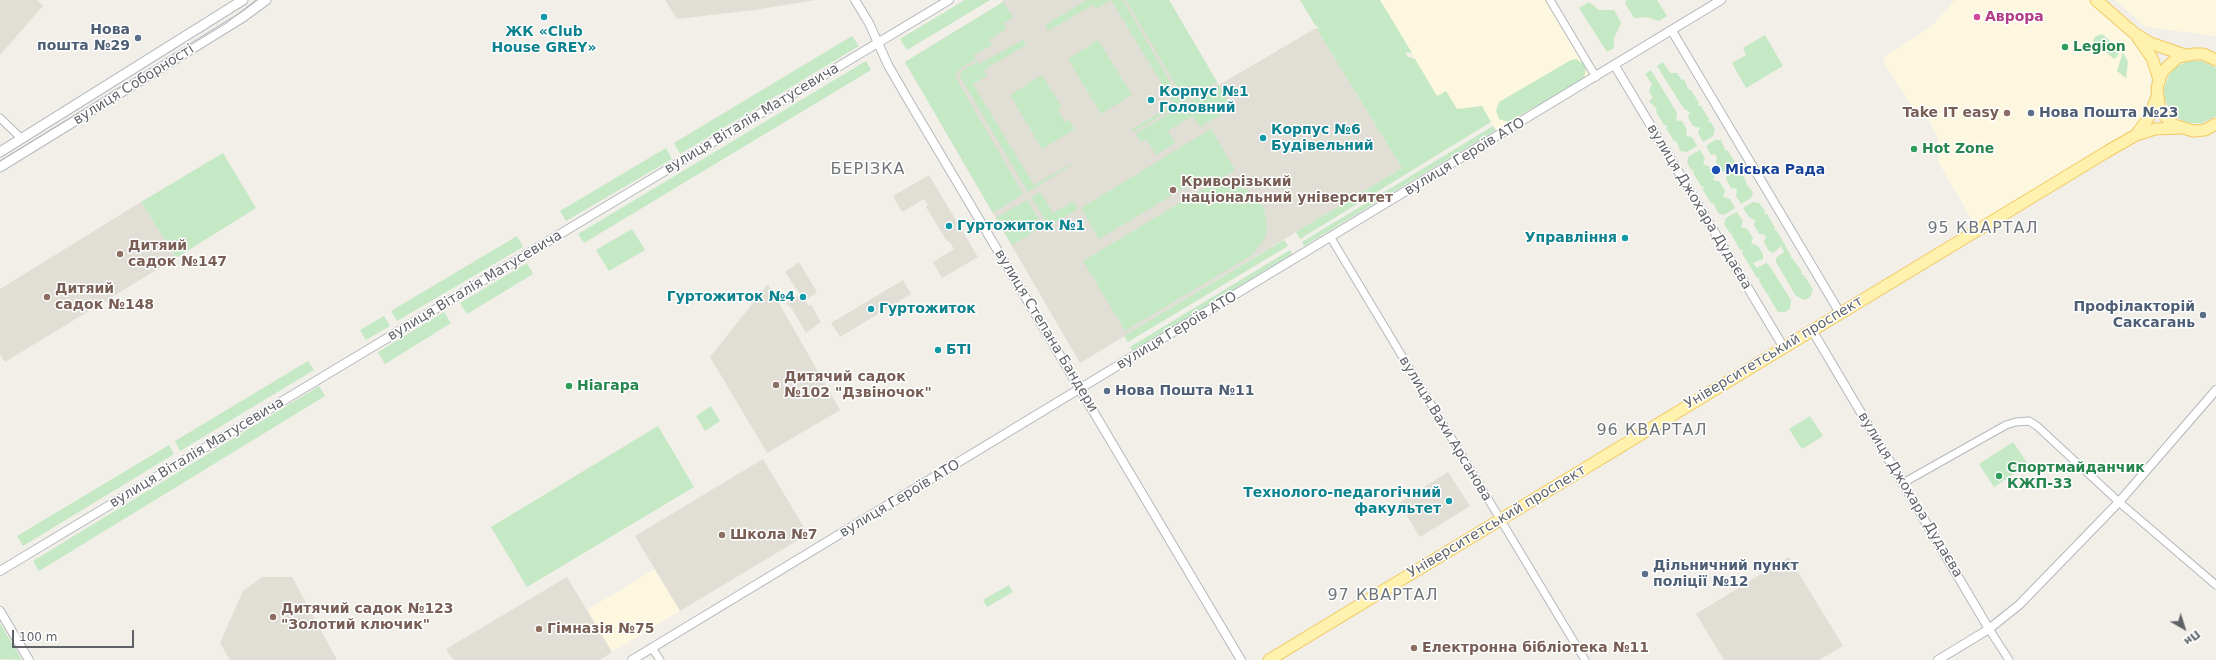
<!DOCTYPE html>
<html>
<head>
<meta charset="utf-8">
<style>
  body { margin:0 }
  #map { position:relative; width:2216px; height:660px; overflow:hidden; background:#f1efe8; font-family:"DejaVu Sans",sans-serif }
  canvas { display:block }
  .north { position:absolute; left:2164px; top:608px; width:40px; height:40px; -webkit-text-stroke:3px #fff; paint-order:stroke; rotate:141deg; font-size:11px; font-weight:700; line-height:16px; text-align:center; color:#5f6368 }
  .north::after { content:''; display:block; margin:auto; width:14px; height:18px; background:#5f6368; clip-path:polygon(50% 0,100% 100%,50% 72%,0 100%) }
  .scale { position:absolute; left:12px; top:630px; width:122px; height:18px; box-sizing:border-box; border:2px solid #5f6368; border-top:0; padding-left:5px; font-size:12px; line-height:14px; white-space:nowrap; color:#5f6368; -webkit-text-stroke:3px #fff; paint-order:stroke }
</style>
</head>
<body>
<div id="map">
<canvas width="2216" height="660"></canvas>
<div class="north">Пн</div>
<div class="scale">100 m</div>
</div>
<script>
const g = document.querySelector('canvas').getContext('2d');
g.lineJoin = 'round';
function fillPath(path, color) {
  g.fillStyle = color;
  g.fill(path, 'evenodd');
}
function shape(rows) {
  const path = new Path2D();
  for (const r of rows) {
    path.moveTo(r[0], r[1]);
    for (let i = 2; i < r.length; i += 2) path.lineTo(r[i], r[i + 1]);
  }
  return path;
}
function stroke(path, color, width, dash) {
  g.strokeStyle = color;
  g.lineWidth = width;
  g.lineCap = dash ? 'butt' : 'round';
  g.setLineDash(dash || []);
  g.stroke(path);
}
function write(font, color, halo, rows, align = 'center') {
  g.font = font + ' "DejaVu Sans",sans-serif';
  g.lineWidth = 3;
  g.setLineDash([]);
  g.textBaseline = 'middle';
  g.strokeStyle = halo;
  g.fillStyle = color;
  for (const [text, x, y, turn = 0] of rows) {
    g.save();
    g.translate(x, y);
    g.rotate((+turn || 0) * Math.PI / 180);
    g.textAlign = isNaN(turn) ? turn : align;
    if (halo) g.strokeText(text, 0, 0);
    g.fillText(text, 0, 0);
    g.restore();
  }
}
const commercial = shape([
  [1380,0,1550,0,1596,77,1499,136,1482,106,1457,109,1446,91,1437,96],
  [1955,0,2096,0,2120,20,2146,58,2151,76,2150,94,2143,116,2132,133,1978,230,1939,163,1938,138,1929,121,1913,108,1883,61,1887,55,1933,25],
  [2115,0,2216,0,2216,36,2146,27],
  [655,569,680,611,612,652,587,610]
]);
const education = shape([
  [0,0,37,0,43,6,0,55],
  [665,0,815,0,754,10,677,19],
  [1002,0,1169,0,1219,85,1316,28,1402,168,1080,363,905,62,1003,2],
  [929,175,978,257,942,278,933,262,954,249,949,241,947,241,926,207,928,205,924,199,902,212,893,196],
  [141,202,176,258,5,362,0,354,0,289],
  [799,262,817,292,805,301,809,306,811,305,821,322,806,333,790,306,788,306,786,303,800,294,785,272],
  [903,280,911,294,840,337,831,323],
  [768,284,840,410,767,453,710,357],
  [763,459,808,534,680,611,635,536],
  [1448,472,1470,506,1420,537,1399,503],
  [1789,557,1843,646,1819,660,1724,660,1696,614],
  [262,577,292,577,337,660,230,660,220,643,243,591],
  [567,577,612,652,600,660,453,660,446,649]
]);
const green = shape([
  [965,0,990,0,907,50,900,39],
  [1087,0,1123,0,1182,103,1133,132,1132,129,1174,104,1111,0,1096,9,1093,5,1048,31,1045,25],
  [1126,0,1169,0,1217,82,1185,101],
  [1300,0,1380,0,1412,53,1405,52,1408,57,1415,59,1437,96,1446,91,1457,109,1482,106,1491,122,1300,239,1296,232,1402,168,1316,28,1320,29,1315,25],
  [1627,0,1657,0,1667,16,1659,21,1647,17,1634,18,1625,3],
  [1003,2,1013,17,1004,23,1006,29,989,40,992,45,974,55,976,59,960,69,956,75,957,80,1023,194,993,213,905,62],
  [1589,2,1599,10,1614,10,1621,23,1614,38,1614,48,1607,52,1579,8],
  [2102,34,2120,49,2117,57,2114,59,2097,44,2093,44,2093,40,2096,36],
  [1765,35,1783,66,1746,88,1732,63,1746,55,1743,48],
  [852,36,859,46,680,154,674,143],
  [1023,40,1026,45,984,70,987,76,973,84,1034,185,1071,164,1072,165,1028,192,959,75,962,71,978,61,979,64],
  [1098,40,1132,95,1101,114,1068,59],
  [2123,52,2128,62,2126,78,2117,71],
  [1576,59,1584,64,1586,68,1584,78,1581,81,1508,122,1499,119,1496,111,1499,102,1571,60],
  [866,61,871,70,584,243,578,234],
  [2189,61,2202,61,2216,68,2216,116,2202,123,2189,123,2181,120,2171,112,2165,100,2164,88,2169,75,2177,66],
  [1663,62,1670,73,1677,73,1682,80,1684,79,1688,89,1691,90,1699,103,1698,105,1701,106,1709,119,1708,122,1711,122,1715,130,1713,136,1703,142,1698,133,1700,128,1693,126,1688,117,1690,112,1684,109,1657,66],
  [1651,70,1677,113,1676,119,1678,121,1682,121,1687,130,1686,136,1692,137,1697,146,1687,152,1680,151,1677,142,1674,141,1666,128,1667,125,1664,125,1656,112,1657,109,1649,101,1653,98,1649,91,1652,84,1645,74],
  [1042,75,1062,107,1058,110,1065,122,1069,120,1075,129,1042,149,1010,95],
  [1219,85,1232,108,1200,127,1193,116,1181,123,1168,131,1175,143,1156,155,1146,139,1141,142,1136,133],
  [1493,126,1496,130,1304,246,1302,242],
  [1211,129,1235,170,1211,184,1222,182,1235,183,1252,193,1264,208,1267,226,1265,238,1252,255,1125,331,1083,261,1206,187,1201,178,1099,239,1081,208],
  [1715,140,1721,140,1725,150,1728,151,1736,164,1736,167,1738,168,1746,181,1746,184,1753,192,1751,198,1741,204,1736,196,1737,189,1731,188,1726,179,1727,172,1721,171,1716,162,1717,157,1715,154,1711,155,1706,146],
  [666,148,672,159,566,221,560,211],
  [1700,150,1705,158,1703,164,1709,166,1715,175,1713,180,1720,182,1725,191,1723,197,1730,199,1735,208,1724,215,1718,213,1714,204,1711,203,1703,190,1704,187,1701,186,1693,173,1694,170,1691,170,1687,162,1689,156],
  [223,153,256,208,176,258,141,202],
  [1040,192,1053,213,1073,201,1078,209,1049,226,1031,197],
  [1027,200,1043,226,1012,245,996,218],
  [1753,202,1759,203,1765,211,1764,214,1767,214,1775,228,1774,230,1777,231,1791,256,1791,258,1793,259,1802,272,1801,275,1804,275,1813,290,1810,297,1805,300,1796,296,1776,262,1776,258,1784,252,1781,246,1773,253,1769,251,1764,242,1766,236,1762,234,1759,234,1754,225,1755,220,1749,217,1743,208],
  [1737,212,1743,221,1741,227,1747,229,1753,238,1751,243,1758,246,1763,254,1763,259,1753,263,1757,268,1766,263,1769,265,1791,300,1790,309,1785,312,1778,312,1769,297,1769,295,1767,294,1759,281,1759,278,1757,278,1742,253,1743,250,1740,250,1732,236,1732,234,1730,233,1724,224,1726,218],
  [632,229,645,250,609,271,596,250],
  [517,236,523,247,397,321,391,311],
  [1284,240,1288,246,1128,342,1124,336],
  [1290,250,1292,254,1133,351,1130,347],
  [527,263,533,274,467,314,460,303],
  [444,312,451,323,385,364,378,352],
  [384,316,390,326,366,340,360,330],
  [308,361,314,370,180,451,175,441],
  [319,386,325,396,39,571,33,561],
  [711,406,720,421,705,431,696,416],
  [1810,416,1823,436,1802,449,1789,429],
  [658,426,694,487,527,587,491,527],
  [2013,442,2028,464,1994,487,1979,464],
  [169,445,174,454,23,546,17,536],
  [1009,585,1013,592,987,607,983,600],
  [0,623,22,660,0,659]
]);
const minor = shape([
  [1550,0,1596,77],
  [0,118,22,139],
  [1331,238,1585,660],
  [1903,483,2006,425,2016,422,2029,421,2037,426,2119,502,2216,585],
  [1989,629,2009,660],
  [652,648,660,660]
]);
const tertiary = shape([
  [855,0,869,23,888,65,910,103,1241,660],
  [1672,31,1840,313],
  [1615,66,1784,348],
  [1812,330,1989,629],
  [0,571,949,0],
  [0,611,29,660],
  [632,660,1721,0],
  [1938,660,1989,629,2019,605,2119,502,2216,390]
]);
const secondary = shape([
  [0,152,243,0],
  [0,167,243,17,266,0]
]);
const primary = shape([
  [2096,0,2134,33,2150,43,2185,55],
  [2138,38,2152,58,2159,79],
  [2216,60,2203,54,2194,54,2178,57,2162,72,2157,88,2159,105,2162,113,2174,125,2193,131,2205,130,2216,124],
  [2136,135,2149,117,2157,97],
  [1269,660,2108,151,2136,135,2155,129,2181,128]
]);
const tram = shape([
  [0,161,225,24,256,0]
]);
const markers = [
  [544,17,4,"#0f9aa8"],
  [1977,17,4,"#d1479c"],
  [138,38,4,"#5c6f8a"],
  [2065,47,4,"#2e9e5b"],
  [1151,100,4,"#0f9aa8"],
  [2007,113,4,"#8d6e63"],
  [2031,113,4,"#5c6f8a"],
  [1263,138,4,"#0f9aa8"],
  [1914,149,4,"#2e9e5b"],
  [1716,170,5,"#1a4fb4"],
  [1173,190,4,"#8d6e63"],
  [949,226,4,"#0f9aa8"],
  [1625,238,4,"#0f9aa8"],
  [120,254,4,"#8d6e63"],
  [47,297,4,"#8d6e63"],
  [803,297,4,"#0f9aa8"],
  [871,309,4,"#0f9aa8"],
  [2203,315,4,"#5c6f8a"],
  [938,350,4,"#0f9aa8"],
  [776,385,4,"#8d6e63"],
  [569,386,4,"#2e9e5b"],
  [1107,391,4,"#5c6f8a"],
  [1999,476,4,"#2e9e5b"],
  [1449,501,4,"#0f9aa8"],
  [722,535,4,"#8d6e63"],
  [1645,574,4,"#5c6f8a"],
  [273,617,4,"#8d6e63"],
  [539,629,4,"#8d6e63"],
  [1414,648,4,"#8d6e63"]
];
const hotelNames = [
  ["Аврора",1985,17]
];
const serviceNames = [
  ["Нова",130,30,"right"],
  ["пошта №29",130,46,"right"],
  ["Нова Пошта №23",2039,113],
  ["Профілакторій",2195,307,"right"],
  ["Саксагань",2195,323,"right"],
  ["Нова Пошта №11",1115,391],
  ["Дільничний пункт",1653,566],
  ["поліції №12",1653,582]
];
const cultureNames = [
  ["ЖК «Club",544,32,"center"],
  ["House GREY»",544,48,"center"],
  ["Корпус №1",1159,92],
  ["Головний",1159,108],
  ["Корпус №6",1271,130],
  ["Будівельний",1271,146],
  ["Гуртожиток №1",957,226],
  ["Управління",1617,238,"right"],
  ["Гуртожиток №4",795,297,"right"],
  ["Гуртожиток",879,309],
  ["БТІ",946,350],
  ["Технолого-педагогічний",1441,493,"right"],
  ["факультет",1441,509,"right"]
];
const leisureNames = [
  ["Legion",2073,47],
  ["Hot Zone",1922,149],
  ["Ніагара",577,386],
  ["Спортмайданчик",2007,468],
  ["КЖП-33",2007,484]
];
const streetNames = [
  ["вулиця Соборності",134,85,-32],
  ["вулиця Віталія Матусевича",752,119,-31],
  ["вулиця Героїв АТО",1465,157,-31],
  ["вулиця Джохара Дудаєва",1699,207,59],
  ["вулиця Віталія Матусевича",475,286,-31],
  ["вулиця Степана Бандери",1046,331,59],
  ["вулиця Героїв АТО",1177,331,-31],
  ["Університетський проспект",1774,353,-31],
  ["вулиця Вахи Арсанова",1445,429,59],
  ["вулиця Віталія Матусевича",197,453,-31],
  ["вулиця Джохара Дудаєва",1910,495,59],
  ["вулиця Героїв АТО",900,499,-31],
  ["Університетський проспект",1497,522,-31]
];
const educationNames = [
  ["Take IT easy",1999,113,"right"],
  ["Криворізький",1181,182],
  ["національний університет",1181,198],
  ["Дитяий",128,246],
  ["садок №147",128,262],
  ["Дитяий",55,289],
  ["садок №148",55,305],
  ["Дитячий садок",784,377],
  ["№102 \"Дзвіночок\"",784,393],
  ["Школа №7",730,535],
  ["Дитячий садок №123",281,609],
  ["\"Золотий ключик\"",281,625],
  ["Гімназія №75",547,629],
  ["Електронна бібліотека №11",1422,648]
];
const transitNames = [
  ["Міська Рада",1725,170]
];
const quarterNames = [
  ["БЕРІЗКА",868,170],
  ["95 КВАРТАЛ",1983,229],
  ["96 КВАРТАЛ",1652,431],
  ["97 КВАРТАЛ",1383,596]
];
fillPath(commercial, '#fef7e0');
fillPath(education, '#e1ded6');
fillPath(green, '#c5e8c5');
stroke(minor, '#b5b8bc', 9);
stroke(tertiary, '#b5b8bc', 10);
stroke(secondary, '#b6babf', 11);
stroke(primary, '#f2c960', 13);
stroke(minor, '#fff', 7);
stroke(tertiary, '#fff', 8);
stroke(secondary, '#fff', 9);
stroke(primary, '#fff2af', 11);
stroke(tram, '#b6b7b8', 1);
for (const [x, y, r, color] of markers) {
  const dot = new Path2D();
  dot.arc(x, y, r, 0, 2 * Math.PI);
  g.fillStyle = color;
  g.fill(dot);
  stroke(dot, '#fff', 1.5);
}
write('bold 14px', '#b23c85', '#fff', hotelNames, 'left');
write('bold 14px', '#4e5e75', '#fff', serviceNames, 'left');
write('bold 14px', '#0d838f', '#fff', cultureNames, 'left');
write('bold 14px', '#27864d', '#fff', leisureNames, 'left');
write('14px', '#5f6368', '#fff', streetNames);
write('bold 14px', '#785e54', '#fff', educationNames, 'left');
write('bold 14px', '#164399', '#fff', transitNames, 'left');
g.letterSpacing = '1px';
write('16px', '#70757a', '#fff', quarterNames);
g.letterSpacing = '0px';
</script>
</body>
</html>
